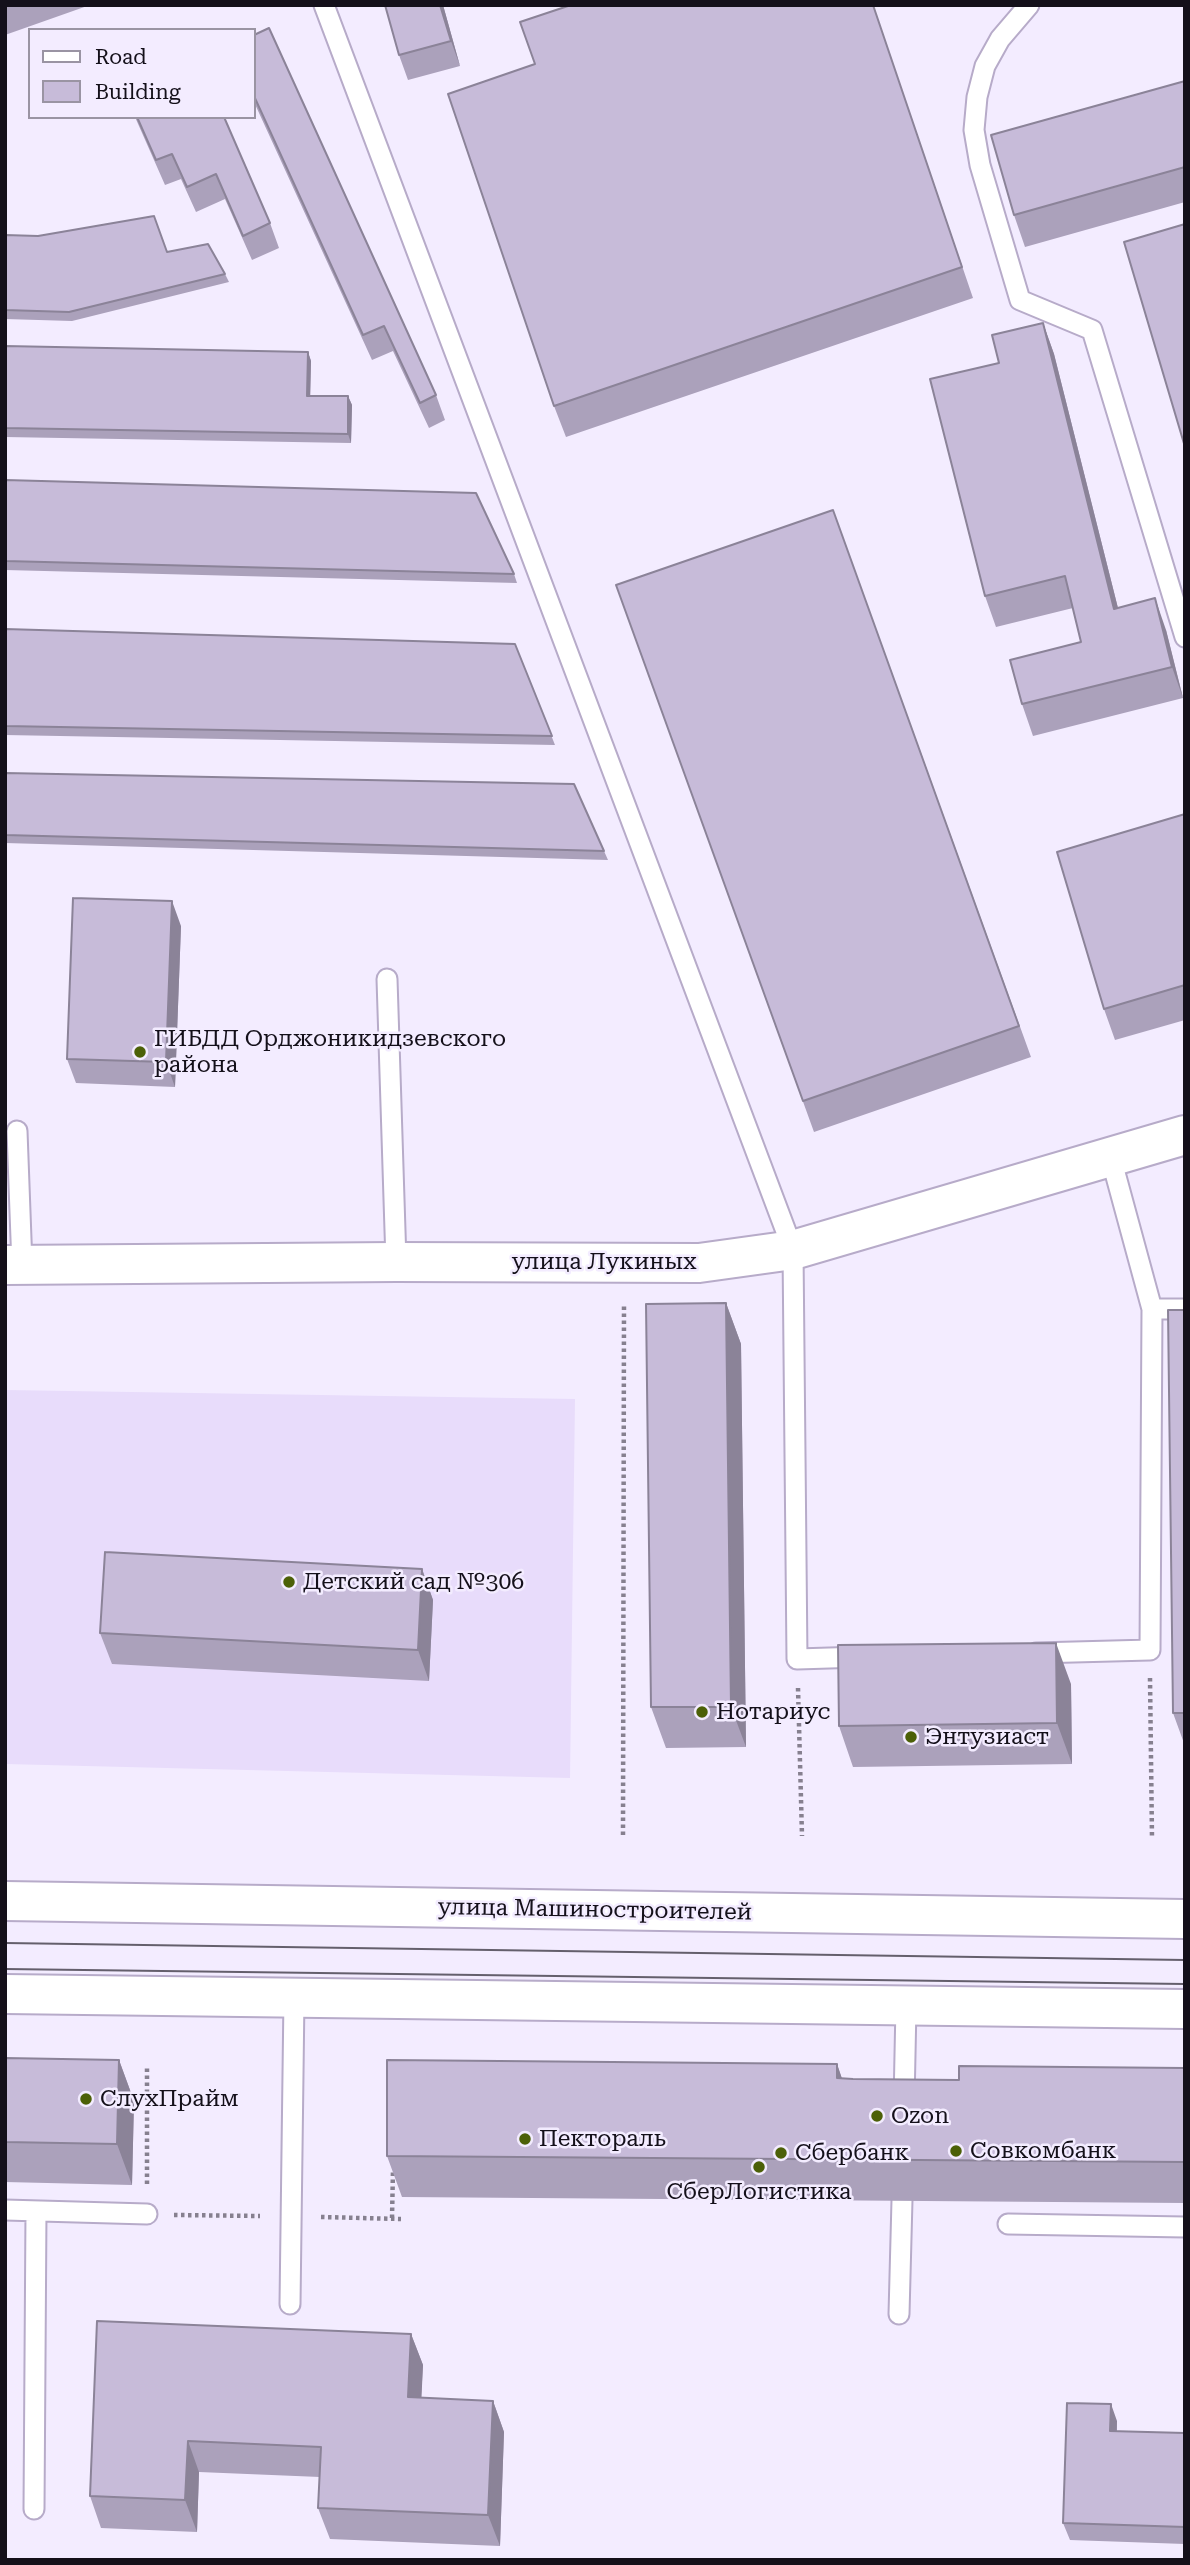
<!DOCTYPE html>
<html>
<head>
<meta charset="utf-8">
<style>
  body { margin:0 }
  #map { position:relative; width:1190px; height:2565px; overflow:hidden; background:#f3ecff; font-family:"Roboto Serif",serif }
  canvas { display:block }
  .frame { position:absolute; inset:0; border:7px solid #14101a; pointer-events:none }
  .legend { position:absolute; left:28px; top:28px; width:228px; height:91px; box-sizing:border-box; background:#f3ecff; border:2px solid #9a94a3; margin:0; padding:9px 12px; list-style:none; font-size:21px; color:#14101a }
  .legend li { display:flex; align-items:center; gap:14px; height:35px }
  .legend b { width:35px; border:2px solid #9a94a3 }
</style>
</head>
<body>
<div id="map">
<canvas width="1190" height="2565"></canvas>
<div class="frame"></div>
<ul class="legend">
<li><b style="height:9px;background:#fff"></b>Road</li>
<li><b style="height:19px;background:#c7bbd9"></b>Building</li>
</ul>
</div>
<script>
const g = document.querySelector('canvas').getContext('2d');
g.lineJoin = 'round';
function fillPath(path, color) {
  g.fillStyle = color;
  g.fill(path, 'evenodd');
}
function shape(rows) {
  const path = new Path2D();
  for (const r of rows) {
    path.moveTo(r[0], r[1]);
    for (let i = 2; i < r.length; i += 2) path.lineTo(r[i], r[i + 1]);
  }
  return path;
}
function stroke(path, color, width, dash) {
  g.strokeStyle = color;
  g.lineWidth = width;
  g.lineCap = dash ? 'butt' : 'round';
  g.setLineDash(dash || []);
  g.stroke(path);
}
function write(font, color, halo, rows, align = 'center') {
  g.font = font + ' "Roboto Serif",serif';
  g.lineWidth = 5;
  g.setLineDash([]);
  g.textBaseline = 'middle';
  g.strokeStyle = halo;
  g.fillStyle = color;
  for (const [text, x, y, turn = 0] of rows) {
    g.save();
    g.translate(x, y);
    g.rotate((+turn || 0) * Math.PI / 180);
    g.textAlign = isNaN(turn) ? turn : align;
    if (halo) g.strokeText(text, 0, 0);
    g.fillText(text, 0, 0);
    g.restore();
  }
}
const built = shape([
  [5,1390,575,1399,570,1778,5,1764]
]);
const path = shape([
  [1150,1678,1152,1838],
  [798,1688,802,1836],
  [623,1835,624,1304],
  [147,2184,147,2068],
  [174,2215,260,2216],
  [321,2217,401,2219],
  [392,2218,393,2170]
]);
const lane = shape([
  [324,5,793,1250,797,1659,862,1657],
  [1029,5,1000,39,985,66,977,97,974,130,980,165,1020,300,1092,330,1185,637],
  [387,979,396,1262],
  [17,1131,22,1266],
  [1152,1309,1185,1309],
  [1036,1653,1150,1650,1152,1309,1111,1158],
  [904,2103,906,2006],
  [5,2210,147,2214],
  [1008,2224,1185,2227],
  [290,2304,294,1997],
  [899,2314,902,2200],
  [34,2509,36,2211]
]);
const street = shape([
  [5,1265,396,1262,699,1263,793,1250,1185,1135]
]);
const secondary = shape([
  [5,1901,1185,1919],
  [5,1994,1185,2009]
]);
const tram = shape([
  [5,1943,1185,1960],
  [5,1969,1185,1984]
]);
const wall = shape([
  [5,5,90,5,5,35],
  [443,5,460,66,408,80,399,55],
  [571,5,873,5,973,298,566,437,554,406,535,64],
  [254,35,436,395,445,420,429,428,393,351,372,360,254,102],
  [1185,81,1185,202,1025,247,1014,215],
  [135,117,224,117,270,223,279,248,252,260,225,199,196,212,181,179,165,185],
  [5,235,167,252,225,274,229,282,72,321,5,319],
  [1043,323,1054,354,1118,608,1166,630,1183,698,1033,736,1022,704,1081,642,1073,608,996,627,985,596,999,363],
  [5,346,308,352,311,361,310,396,348,396,352,405,351,443,5,437],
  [5,480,514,574,517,583,5,570],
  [833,510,1031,1057,814,1132,616,585],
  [5,629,515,644,555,745,5,735],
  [5,773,604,851,608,860,5,843],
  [1185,814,1185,1020,1115,1040,1104,1009],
  [181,926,175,1087,76,1083,67,1059],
  [726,1303,741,1344,746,1747,666,1748,651,1707],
  [1185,1310,1185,1746,1173,1713],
  [422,1569,433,1600,429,1681,112,1664,100,1633],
  [1071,1684,1072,1764,853,1767,839,1726],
  [5,2058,119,2060,134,2101,132,2185,5,2182],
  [837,2064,842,2079,959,2080,1185,2068,1185,2203,402,2197,387,2156],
  [97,2321,411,2334,423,2365,421,2398,493,2401,504,2432,500,2546,330,2539,318,2508,320,2477,199,2472,197,2532,101,2528,90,2496],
  [1117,2421,1117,2431,1185,2433,1185,2544,1070,2540,1063,2523]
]);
const shadedWall = shape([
  [440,5,443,5,460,66,451,41],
  [1043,323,1054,354,1126,640,1114,609],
  [308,352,311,361,310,405,307,396],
  [348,396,352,405,351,443,348,434],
  [1155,598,1166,630,1183,698,1172,667],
  [172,901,181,926,175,1087,166,1062],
  [726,1303,741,1344,746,1747,731,1707],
  [422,1569,433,1600,429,1681,418,1650],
  [1056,1643,1071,1684,1072,1764,1057,1723],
  [119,2060,134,2101,132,2185,117,2144],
  [837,2064,851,2105,837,2078],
  [411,2334,423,2365,420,2428,408,2397],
  [493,2401,504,2432,500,2546,488,2515],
  [1111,2404,1117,2421,1116,2448,1110,2431],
  [188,2441,199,2472,197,2532,185,2500]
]);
const building = shape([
  [385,5,440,5,451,41,399,55,385,5],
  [571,5,873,5,962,267,554,406,448,94,535,64,520,22,571,5],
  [269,28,436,395,420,403,384,326,363,335,254,96,254,35,269,28],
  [1185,81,1185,167,1014,215,991,135,1185,81],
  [137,117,224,117,270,223,243,236,216,174,187,187,172,154,156,160,137,117],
  [154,216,167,252,208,244,225,274,69,312,5,310,5,235,38,236,154,216],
  [1185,224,1185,447,1124,242,1185,224],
  [1043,323,1114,609,1155,598,1172,667,1022,704,1010,660,1081,642,1065,576,985,596,930,379,999,363,992,335,1043,323],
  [5,346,308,352,307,396,348,396,348,434,5,428,5,346],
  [5,480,476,493,514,574,5,561,5,480],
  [833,510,1019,1026,803,1101,616,585,833,510],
  [5,629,515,644,552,736,5,726,5,629],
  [5,773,574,784,604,851,5,835,5,773],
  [1185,814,1185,985,1104,1009,1057,852,1185,814],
  [73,898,172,901,166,1062,67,1059,73,898],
  [726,1303,731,1707,651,1707,646,1304,726,1303],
  [1168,1310,1185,1310,1185,1713,1173,1713,1168,1310],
  [105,1552,422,1569,418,1650,100,1633,105,1552],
  [1056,1643,1057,1723,839,1726,838,1645,1056,1643],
  [5,2058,119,2060,117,2144,5,2142,5,2058],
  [387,2060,837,2064,837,2078,853,2079,959,2080,959,2066,1185,2068,1185,2162,387,2156,387,2060],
  [97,2321,411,2334,408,2397,493,2401,488,2515,318,2508,321,2447,188,2441,185,2500,90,2496,97,2321],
  [1067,2403,1111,2404,1110,2431,1185,2433,1185,2527,1063,2523,1067,2403]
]);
const markers = [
  [140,1052,7,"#4c6008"],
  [289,1582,7,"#4c6008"],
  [702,1712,7,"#4c6008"],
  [911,1737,7,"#4c6008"],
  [86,2099,7,"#4c6008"],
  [877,2116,7,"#4c6008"],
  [525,2139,7,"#4c6008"],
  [956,2151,7,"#4c6008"],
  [781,2153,7,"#4c6008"],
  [759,2167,7,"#4c6008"]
];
const poiNames = [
  ["ГИБДД Орджоникидзевского",154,1039],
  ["района",154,1065],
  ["Детский сад №306",303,1582],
  ["Нотариус",716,1712],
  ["Энтузиаст",925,1737],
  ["СлухПрайм",100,2099],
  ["Ozon",891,2116],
  ["Пектораль",539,2139],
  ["Совкомбанк",970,2151],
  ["Сбербанк",795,2153],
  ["СберЛогистика",759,2192,"center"]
];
const streetNames = [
  ["улица Лукиных",604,1262],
  ["улица Машиностроителей",595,1910,1]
];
fillPath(built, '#e8dcfb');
stroke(lane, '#b7abc9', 23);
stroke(street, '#b7abc9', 42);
stroke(secondary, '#b7abc9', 42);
stroke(path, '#86808f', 4.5, [3.5, 3.5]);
stroke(lane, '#fff', 19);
stroke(street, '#fff', 38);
stroke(secondary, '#fff', 38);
stroke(tram, '#645f6c', 2);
fillPath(wall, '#aba1bb');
fillPath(shadedWall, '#8b8398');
fillPath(building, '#c7bbd9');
stroke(building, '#8b8398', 2);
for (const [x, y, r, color] of markers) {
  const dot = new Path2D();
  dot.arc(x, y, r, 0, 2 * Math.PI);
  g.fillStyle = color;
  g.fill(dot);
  stroke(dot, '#f3ecff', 2.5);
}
write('23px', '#14101a', '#f3ecff', poiNames, 'left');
write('23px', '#14101a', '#f3ecff', streetNames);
</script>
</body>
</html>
